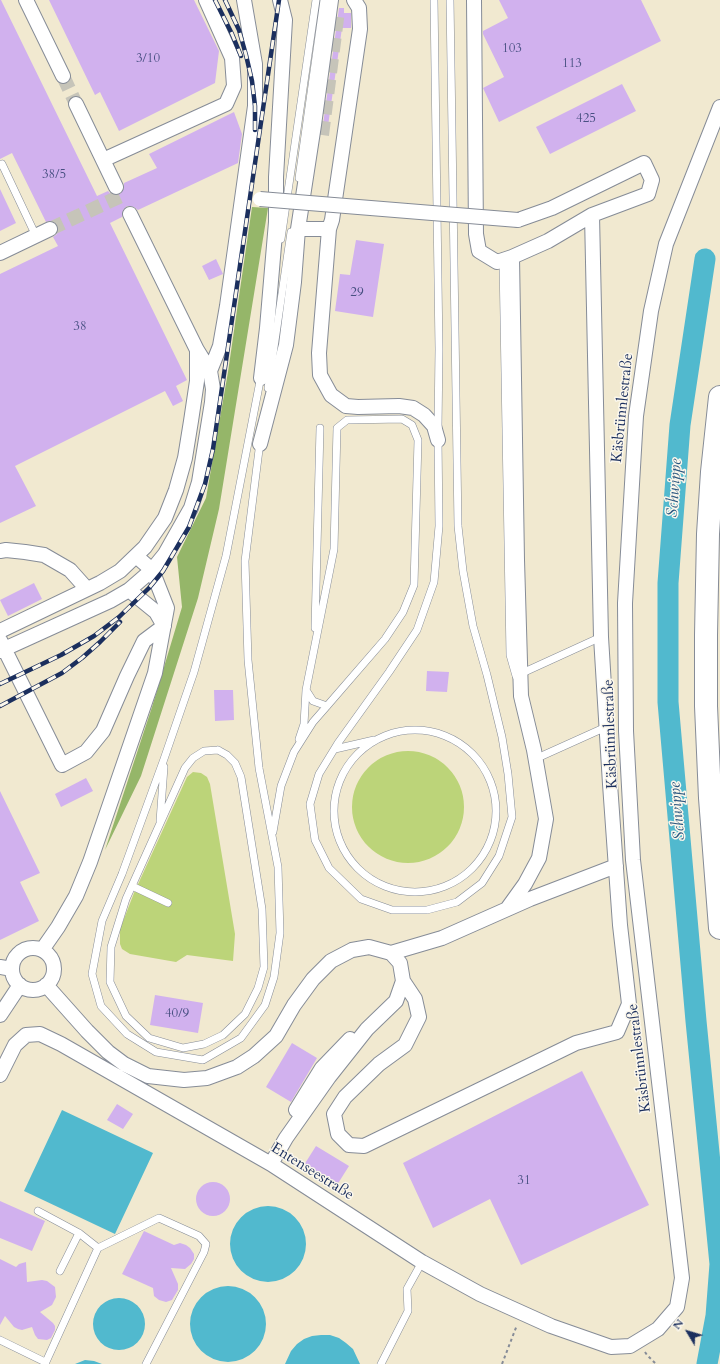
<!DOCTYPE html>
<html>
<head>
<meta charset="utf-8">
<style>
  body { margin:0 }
  #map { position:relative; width:720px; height:1364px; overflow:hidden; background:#f1e9d0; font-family:Cardo,serif }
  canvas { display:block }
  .north { position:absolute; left:668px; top:1312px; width:40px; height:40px; -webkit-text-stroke:3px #fbf7ec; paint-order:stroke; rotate:308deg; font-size:11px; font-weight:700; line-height:16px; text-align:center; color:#1b2f5e }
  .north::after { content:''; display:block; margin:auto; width:14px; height:18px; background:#1b2f5e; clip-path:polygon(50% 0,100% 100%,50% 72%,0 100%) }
</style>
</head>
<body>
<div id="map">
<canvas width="720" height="1364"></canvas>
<div class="north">N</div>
</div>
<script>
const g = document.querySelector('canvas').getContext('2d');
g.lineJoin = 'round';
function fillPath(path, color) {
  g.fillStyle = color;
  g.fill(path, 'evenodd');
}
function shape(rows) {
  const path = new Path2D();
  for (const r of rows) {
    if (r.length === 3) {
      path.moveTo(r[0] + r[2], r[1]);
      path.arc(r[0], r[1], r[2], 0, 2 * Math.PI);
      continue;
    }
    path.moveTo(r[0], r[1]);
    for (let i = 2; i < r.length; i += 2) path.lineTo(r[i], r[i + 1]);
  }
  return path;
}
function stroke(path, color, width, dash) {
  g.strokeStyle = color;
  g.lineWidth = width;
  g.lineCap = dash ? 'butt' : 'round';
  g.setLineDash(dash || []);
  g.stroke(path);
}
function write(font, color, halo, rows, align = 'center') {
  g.font = font + ' Cardo,serif';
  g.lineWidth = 3;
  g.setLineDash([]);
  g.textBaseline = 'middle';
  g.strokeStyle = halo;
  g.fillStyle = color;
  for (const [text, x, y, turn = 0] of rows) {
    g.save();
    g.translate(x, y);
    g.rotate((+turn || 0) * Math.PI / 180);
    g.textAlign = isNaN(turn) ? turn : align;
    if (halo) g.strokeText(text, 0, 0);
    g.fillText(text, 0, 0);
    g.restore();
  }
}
const green = shape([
  [408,807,56],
  [193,772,201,773,207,777,210,784,235,934,233,961,187,955,176,962,130,954,122,949,120,944,120,929,134,893,187,777]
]);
const forest = shape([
  [252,207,268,208,219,509,198,598,141,776,105,850,152,707,182,607,177,557,206,498,228,372]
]);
const water = shape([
  [62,1110,153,1153,115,1234,24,1191],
  [268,1244,38],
  [228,1324,38],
  [119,1324,26],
  [321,1335,330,1335,339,1338,346,1343,353,1349,360,1364,285,1364,291,1351,297,1344,304,1339,312,1336],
  [85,1360,94,1361,102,1364,75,1364]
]);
const river = shape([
  [705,259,680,425,668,583,668,702,696,1021,720,1264,716,1316,707,1364]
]);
const building = shape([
  [0,0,1,0,97,196,108,191,111,194,115,195,120,194,124,188,124,183,157,168,149,154,234,112,242,134,238,163,138,210,134,207,127,206,123,210,122,217,110,223,187,380,176,386,183,401,173,406,165,391,15,466,36,506,0,523,0,274,58,246,53,237,57,234,58,229,57,225,54,222,50,221,46,222,12,153,0,159],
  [49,0,194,0,219,51,215,83,119,131,100,92,95,95],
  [499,0,641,0,661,41,499,122,483,88,504,77,483,34,483,31,508,18],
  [339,8,344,8,344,13,351,13,351,28,342,28,327,133,322,132],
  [622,84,636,111,550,154,536,127],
  [0,189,16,223,0,231],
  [356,240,384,244,373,317,335,311,340,274,350,275],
  [216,259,223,274,209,280,202,266],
  [34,583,42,599,8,616,0,600],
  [427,671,449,672,447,692,426,691],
  [214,690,233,690,234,720,215,721],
  [86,778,93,791,61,807,55,794],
  [0,791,40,873,20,882,39,921,0,940],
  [155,995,203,1003,198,1033,150,1025],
  [292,1043,317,1058,291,1102,266,1087],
  [582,1071,649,1205,521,1265,490,1199,433,1228,403,1163],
  [117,1104,133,1114,123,1129,107,1120],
  [316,1146,349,1166,337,1185,304,1165],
  [213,1199,17],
  [0,1201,45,1221,32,1251,0,1238],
  [144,1231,174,1245,180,1243,186,1245,190,1248,194,1254,194,1259,191,1264,185,1269,171,1268,178,1284,178,1290,172,1300,166,1302,159,1300,154,1296,153,1288,122,1274],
  [0,1259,16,1267,19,1264,26,1262,27,1282,42,1280,47,1281,55,1287,56,1297,52,1305,40,1312,53,1323,55,1326,55,1330,51,1338,47,1340,38,1339,35,1335,32,1327,22,1330,18,1329,14,1327,5,1316,0,1325]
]);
const minorTunnel = shape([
  [63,76,76,104],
  [322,135,338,11],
  [50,229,121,196]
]);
const path = shape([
  [645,1352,647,1355,656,1364],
  [502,1364,517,1325]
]);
const service = shape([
  [434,0,439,349,438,429],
  [0,165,2,164,36,236],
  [299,178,324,0],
  [281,239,316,0],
  [503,261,510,655,516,676],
  [268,388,291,232],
  [438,439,439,526,434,582,417,630,389,672,338,743,319,774,310,804,315,840,329,868,361,899,392,910,427,910,457,902,482,883,499,856,512,817,508,774,502,737,487,675,473,626,463,571,458,526,450,0],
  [260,442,245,561,248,660,259,768,278,867,280,933,274,977,265,1005,241,1038,203,1060,156,1052,127,1034,101,1006,92,974,102,921,122,874,164,759,194,672,226,556,261,376],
  [315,628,320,428],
  [520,674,601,637],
  [415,811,81],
  [299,739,304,724,306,690],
  [335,749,374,740],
  [218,750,227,755,235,763,241,777,262,909,264,967,258,988,245,1014,223,1035,204,1044,183,1048,149,1038,126,1016,110,982,111,947,126,899,185,768,193,758,204,751,218,750],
  [535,759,606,727],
  [160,821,164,767],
  [273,832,281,786,294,752,313,722,327,706,385,639,403,612,414,585,418,440,412,425,402,419,347,420,337,428,334,549,306,690,313,701,327,706],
  [132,886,168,903],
  [38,1211,79,1233,98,1248],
  [60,1271,79,1233],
  [0,1340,45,1362],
  [45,1364,98,1248,159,1218,199,1236,206,1244,204,1252,146,1364],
  [381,1364,408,1311,407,1289,422,1262]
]);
const minor = shape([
  [26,0,63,76],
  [474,0,476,234,479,251,497,262,512,257,548,241,592,215,648,194,652,180,644,163,552,208,518,220],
  [76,104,116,187],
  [103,160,226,104,234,86,232,58,206,0],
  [298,229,329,229,332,220,360,29,359,8,354,0],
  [329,229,319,353,320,375,331,395,346,406,358,407,399,406,413,408,424,415,434,426,438,440],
  [0,253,50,229],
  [210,371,220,346,227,306,255,106,255,64,244,0],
  [261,378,267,328,276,222,276,177,285,20,280,0],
  [260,444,286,345,294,282,298,229,314,125,331,0],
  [0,551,6,550,25,552,44,555,70,570,87,589],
  [0,631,100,583,120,571,145,547,165,518,176,490,185,458,191,421,197,381,197,351],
  [0,640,62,765,86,752,103,731,127,676,144,641,164,626,156,612,129,590],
  [0,651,110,601,129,590,152,570,165,554,191,508,199,482,212,402,213,389,210,371,197,350,130,214],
  [507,909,525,884,539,858,546,819,534,750,521,696,517,560,512,257],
  [33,969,21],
  [42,950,58,927,76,896,90,862,155,673,167,608,152,570,136,556],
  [391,953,442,938,530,899,616,866],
  [0,967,12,969],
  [403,981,415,999,419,1017,405,1045,379,1064,345,1097,334,1114,338,1134,349,1145,364,1146,576,1043,617,1032,629,1004,620,925,610,784,601,637,592,215],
  [46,985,87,1031,108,1052,124,1064,148,1076,184,1080,207,1078,237,1067,254,1056,276,1036,294,1005,313,979,331,961,352,950,369,947,391,953,400,963,403,981,396,1001,367,1029,329,1077,286,1138,271,1164],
  [0,1015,20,985],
  [0,1075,15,1045,26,1035,40,1034,61,1044,271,1164,422,1262,480,1294,551,1326,611,1347,630,1346,658,1329,677,1307,682,1278,633,860,626,731,625,603,636,416,651,311,666,244,720,107],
  [296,1110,322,1068,350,1039]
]);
const motorway = shape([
  [720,397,712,472,708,534,706,635,706,706,710,798,720,928]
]);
const rail = shape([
  [215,0,232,34,241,56],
  [225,0,239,30,246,55,252,81,255,106,255,130],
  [0,684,61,655,94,636,119,617,149,588,163,571,189,527,205,484,213,449,279,0],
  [0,706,62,673,82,658,100,642,120,622]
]);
const minorBridge = shape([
  [260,199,518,220]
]);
const numberNames = [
  ["103",512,49],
  ["3/10",148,59],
  ["113",572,64],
  ["425",586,119],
  ["38/5",54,175],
  ["29",357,293],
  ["38",80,327],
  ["40/9",177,1014],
  ["31",524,1181]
];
const streetNames = [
  ["Käsbrünnlestraße",623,408,-84],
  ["Käsbrünnlestraße",611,734,-92],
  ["Käsbrünnlestraße",640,1058,-97],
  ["Entenseestraße",312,1172,32]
];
const waterNames = [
  ["Schwippe",675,488,-86],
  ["Schwippe",678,811,-95]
];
fillPath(green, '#bcd479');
fillPath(forest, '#95b669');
fillPath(water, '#51b9ce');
stroke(river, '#51b9ce', 21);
fillPath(building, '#d1b1ee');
stroke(minorTunnel, '#c6c4b9', 14, [14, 7]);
stroke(service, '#868c97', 8);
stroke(minor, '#868c97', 16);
stroke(motorway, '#868c97', 24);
stroke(path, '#868c97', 2, [3, 3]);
stroke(service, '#fff', 7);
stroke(minor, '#fff', 14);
stroke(motorway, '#fff', 22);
stroke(rail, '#1b2f5e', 4.5);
stroke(rail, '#fbf7ec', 3, [9]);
stroke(minorBridge, '#868c97', 16, []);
stroke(minorBridge, '#fff', 14);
write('13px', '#485082', null, numberNames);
write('15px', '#1b2f5e', '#fbf7ec', streetNames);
write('italic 16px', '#2b5880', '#fbf7ec', waterNames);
</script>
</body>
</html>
